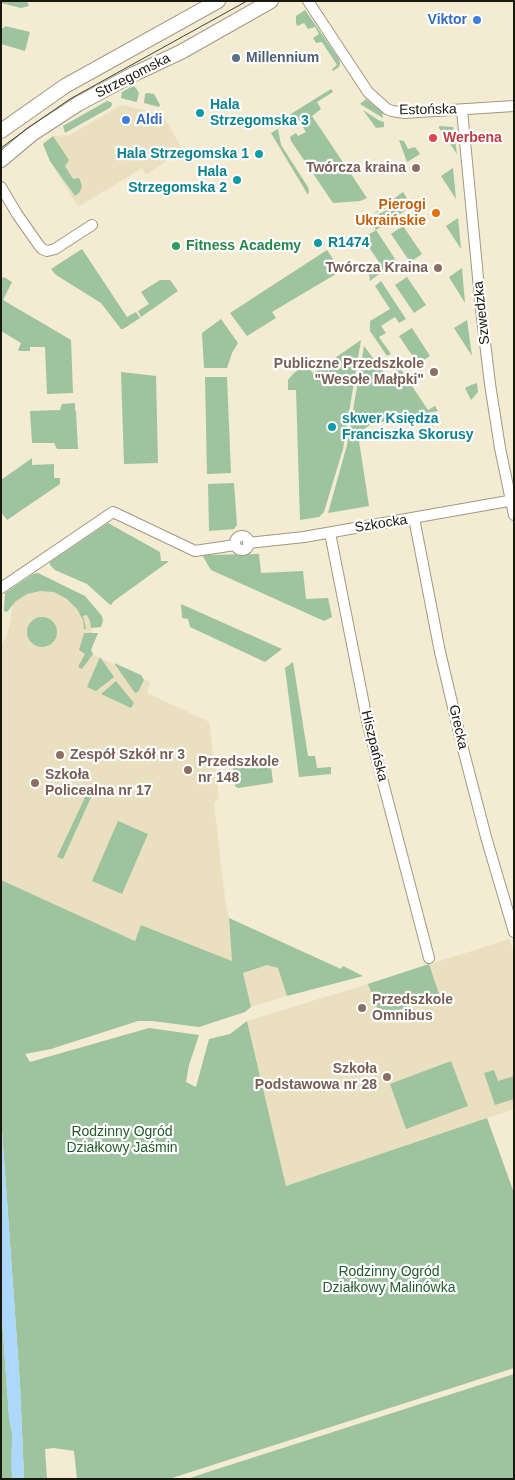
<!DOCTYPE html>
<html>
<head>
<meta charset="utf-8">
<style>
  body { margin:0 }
  #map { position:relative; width:515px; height:1480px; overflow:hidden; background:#f3ebd2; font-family:Helvetica,sans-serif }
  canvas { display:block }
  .frame { position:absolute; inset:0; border:2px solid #1b180f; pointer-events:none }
</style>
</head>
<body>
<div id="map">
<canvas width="515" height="1480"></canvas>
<div class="frame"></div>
</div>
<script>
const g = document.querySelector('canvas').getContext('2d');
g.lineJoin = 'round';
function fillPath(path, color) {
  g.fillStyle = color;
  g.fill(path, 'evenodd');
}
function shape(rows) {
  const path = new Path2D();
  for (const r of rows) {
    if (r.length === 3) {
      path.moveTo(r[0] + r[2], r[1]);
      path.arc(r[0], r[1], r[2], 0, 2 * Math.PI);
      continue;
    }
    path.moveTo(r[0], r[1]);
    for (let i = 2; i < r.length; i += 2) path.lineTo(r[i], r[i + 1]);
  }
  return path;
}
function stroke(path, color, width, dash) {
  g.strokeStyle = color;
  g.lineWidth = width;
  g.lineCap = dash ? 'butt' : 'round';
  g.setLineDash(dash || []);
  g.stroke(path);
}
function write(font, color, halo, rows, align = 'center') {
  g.font = font + ' Helvetica,sans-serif';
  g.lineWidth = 4.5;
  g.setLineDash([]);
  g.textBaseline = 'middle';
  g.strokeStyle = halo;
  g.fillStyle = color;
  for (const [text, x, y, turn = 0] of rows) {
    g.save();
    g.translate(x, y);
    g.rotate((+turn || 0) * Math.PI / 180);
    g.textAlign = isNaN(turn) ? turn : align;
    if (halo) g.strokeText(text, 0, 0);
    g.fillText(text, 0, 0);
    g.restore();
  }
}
const built = shape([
  [122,105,162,114,183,150,146,175,142,168,78,207,50,161,43,144,53,136,69,135],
  [16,590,63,590,89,616,92,632,88,652,150,682,147,693,209,722,219,797,214,803,225,899,229,918,232,961,142,925,135,941,1,880,1,646,8,632],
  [509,939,514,953,514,1109,286,1186,247,1021,368,984],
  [267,965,278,967,287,996,251,1007,243,973]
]);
const green = shape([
  [1,1,27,1,29,6,21,8,1,3],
  [305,10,339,59,340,63,339,67,333,71,332,69,337,65,322,42,316,43,313,38,319,34,315,27,308,29,304,23,297,26,296,23,296,16],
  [5,26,30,32,25,51,1,44,1,28,4,28],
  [133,86,136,88,139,93,137,101,136,102,121,98,122,92],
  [331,89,333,92,317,102,321,109,312,116,367,198,360,201,333,203,291,141,290,137,296,133,298,136,306,132,296,116,286,122,286,117],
  [147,93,154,94,160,105,159,107,144,103,145,94],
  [366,99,382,112,383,118,360,104],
  [107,101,111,102,112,104,111,107,65,133,63,126],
  [363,110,378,120,384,122,384,127,376,128],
  [439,126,453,127,457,154,439,128],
  [278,129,281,145,308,187,309,191,308,195,271,133],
  [53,136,69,160,65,166,73,179,79,178,82,186,80,192,75,196,50,161,43,144],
  [399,140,404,141,408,149,415,147,420,154,407,162],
  [453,168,456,199,441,176],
  [403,192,407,198,373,214],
  [401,203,406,210,376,230,369,219],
  [458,218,461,249,446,226],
  [403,226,422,254,410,262,391,234],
  [376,230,401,268,395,271,391,265,370,281,369,274,381,265,364,240,365,237],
  [82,249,127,317,136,312,140,318,123,329,121,329,101,303,56,275,51,269],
  [327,250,341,271,272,312,276,318,247,336,230,313],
  [462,268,465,303,449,277],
  [4,277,12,282,3,300,71,340,73,393,47,394,45,347,30,347,30,351,20,351,18,350,21,343,1,331,1,279],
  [407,277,426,305,414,313,395,285],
  [160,280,170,280,178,291,141,317,138,311,149,304,141,292],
  [381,281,406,319,399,323,395,317,381,326,386,333,379,337,391,354,387,356,370,331,370,321,390,309,375,286],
  [221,319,238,343,232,353,227,368,204,368,202,333],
  [467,320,472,356,454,328],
  [412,328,430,356,418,364,399,336],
  [361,340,343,449,324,512,319,517,300,520,296,390,288,390,288,380,294,373,306,365,313,373],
  [364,346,388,378,393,376,393,372,400,368,428,410,435,406,438,411,371,424,363,430,359,441,369,506,328,513,347,445],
  [121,372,156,376,158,463,124,464],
  [205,377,227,377,231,473,207,474],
  [477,383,478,392,471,400,465,388,471,385],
  [75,403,75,410,76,411,78,449,57,449,54,443,32,443,30,411,60,410,62,404],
  [32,458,32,465,54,464,54,478,60,478,60,484,7,520,1,512,1,480],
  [234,483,237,525,234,529,209,531,208,484],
  [108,523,160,552,161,561,168,561,168,562,114,601,111,605,109,604,87,584,55,570,50,565,50,562],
  [259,554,261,573,303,571,306,599,328,598,332,617,324,621,211,570,202,555],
  [38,573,85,596,102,616,103,621,101,627,91,628,90,621,87,615,83,616,86,629,84,629,83,620,77,609,67,599,54,592,40,591,27,594,16,601,7,612,4,611,5,593,33,574],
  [181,604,282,649,265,662,190,627,188,619,182,618],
  [42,632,15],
  [84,633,98,633,91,650,93,654,82,669,78,667,85,654,79,650],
  [100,657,114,677,96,691,87,687],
  [293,662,308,756,315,756,317,768,331,767,331,774,299,777,285,668],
  [114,663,141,675,144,680,138,692,135,693],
  [116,681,134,703,131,708,101,694],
  [268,757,270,758,273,782,271,783,238,788,235,786,232,761],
  [88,791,93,793,63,859,57,857],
  [118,821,148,834,122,894,92,881],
  [1,880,135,941,141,925,232,961,229,918,341,969,343,966,363,976,287,996,278,968,267,965,243,973,251,1007,245,1012,199,1027,152,1021,138,1021,51,1049,25,1054,30,1062,149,1028,199,1035,189,1065,186,1082,196,1087,209,1039,230,1034,247,1021,286,1186,487,1118,514,1193,514,1368,169,1479,77,1479,74,1451,54,1448,45,1449,47,1479,24,1479,20,1384,1,1116],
  [429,964,440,997,380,1016,368,984],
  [451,1061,468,1106,406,1129,390,1084],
  [494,1070,498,1081,514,1076,514,1099,495,1105,484,1073],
  [1,1305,9,1417,12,1433,12,1479,1,1479],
  [514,1374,514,1479,187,1479,208,1472]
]);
const water = shape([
  [1,1116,20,1384,24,1479,12,1479,11,1464,12,1433,9,1417,1,1305]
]);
const minor = shape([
  [308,1,368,92,387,109,392,111,404,113,514,106],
  [462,110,481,309,490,384,500,448,514,515],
  [1,187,17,214,38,244,42,249,47,251,55,249,92,225],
  [414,518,440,652,463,749,486,837,514,932],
  [330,533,368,725,429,958],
  [242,543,7],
  [248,543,304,537,514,500],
  [1,588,113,512,195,551,235,545]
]);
const secondary = shape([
  [1,131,65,86,218,1],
  [1,160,32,134,78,104,134,74,181,52,271,1]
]);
const tram = shape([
  [1,148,28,128,70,99,247,1]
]);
const markers = [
  [477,20,5,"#3f7fe0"],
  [236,58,5,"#5c6f8a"],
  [200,113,5,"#0f9aa8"],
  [126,120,5,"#3f7fe0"],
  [433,138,5,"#e0444e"],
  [259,154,5,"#0f9aa8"],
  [416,168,5,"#8d6e63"],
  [237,180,5,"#0f9aa8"],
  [436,213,5,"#e8710a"],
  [318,243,5,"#0f9aa8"],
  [176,246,5,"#2e9e5b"],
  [438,268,5,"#8d6e63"],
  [434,372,5,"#8d6e63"],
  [332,427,5,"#0f9aa8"],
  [60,755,5,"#8d6e63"],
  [188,770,5,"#8d6e63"],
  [35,783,5,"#8d6e63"],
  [362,1008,5,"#8d6e63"],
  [387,1077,5,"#8d6e63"]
];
const shopNames = [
  ["Viktor",467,20],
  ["Aldi",136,120,"left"]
];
const serviceNames = [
  ["Millennium",246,58]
];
const streetNames = [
  ["Strzegomska",133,76,-27],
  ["Estońska",428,110,-1],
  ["Szwedzka",482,313,-96],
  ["Szkocka",381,524,-9],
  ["Grecka",458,727,77],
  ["Hiszpańska",374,746,76]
];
const cultureNames = [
  ["Hala",210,105],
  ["Strzegomska 3",210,121],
  ["Hala Strzegomska 1",249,154,"right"],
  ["Hala",227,172,"right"],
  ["Strzegomska 2",227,188,"right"],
  ["R1474",328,243],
  ["skwer Księdza",342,419],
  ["Franciszka Skorusy",342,435]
];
const healthNames = [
  ["Werbena",443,138]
];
const educationNames = [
  ["Twórcza kraina",406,168],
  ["Twórcza Kraina",428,268],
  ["Publiczne Przedszkole",424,364],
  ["\"Wesołe Małpki\"",424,380],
  ["Zespół Szkół nr 3",70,755,"left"],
  ["Przedszkole",198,762,"left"],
  ["nr 148",198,778,"left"],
  ["Szkoła",45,775,"left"],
  ["Policealna nr 17",45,791,"left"],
  ["Przedszkole",372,1000,"left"],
  ["Omnibus",372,1016,"left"],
  ["Szkoła",377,1069],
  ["Podstawowa nr 28",377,1085]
];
const foodNames = [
  ["Pierogi",426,205],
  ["Ukraińskie",426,221]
];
const leisureNames = [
  ["Fitness Academy",186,246]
];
const parkNames = [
  ["Rodzinny Ogród",122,1132],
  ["Działkowy Jaśmin",122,1148],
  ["Rodzinny Ogród",389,1272],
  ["Działkowy Malinówka",389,1288]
];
fillPath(built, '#eadfbf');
fillPath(green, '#9dc39f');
fillPath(water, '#acd8fa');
stroke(minor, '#a19981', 12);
stroke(secondary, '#a19981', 16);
stroke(minor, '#fff', 10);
stroke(secondary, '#fff', 14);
stroke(tram, '#474337', 1);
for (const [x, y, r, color] of markers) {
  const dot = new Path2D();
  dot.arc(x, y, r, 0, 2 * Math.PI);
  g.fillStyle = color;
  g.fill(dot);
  stroke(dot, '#fff', 2);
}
write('bold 14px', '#366cbe', '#fff', shopNames, 'right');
write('bold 14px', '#4e5e75', '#fff', serviceNames, 'left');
write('14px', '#1b180f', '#fff', streetNames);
write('bold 14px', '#0d838f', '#fff', cultureNames, 'left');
write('bold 14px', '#be3a42', '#fff', healthNames, 'left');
write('bold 14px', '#785e54', '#fff', educationNames, 'right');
write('bold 14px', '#c56008', '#fff', foodNames, 'right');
write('bold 14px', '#27864d', '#fff', leisureNames, 'left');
write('14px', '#245b2c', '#fff', parkNames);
</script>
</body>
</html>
